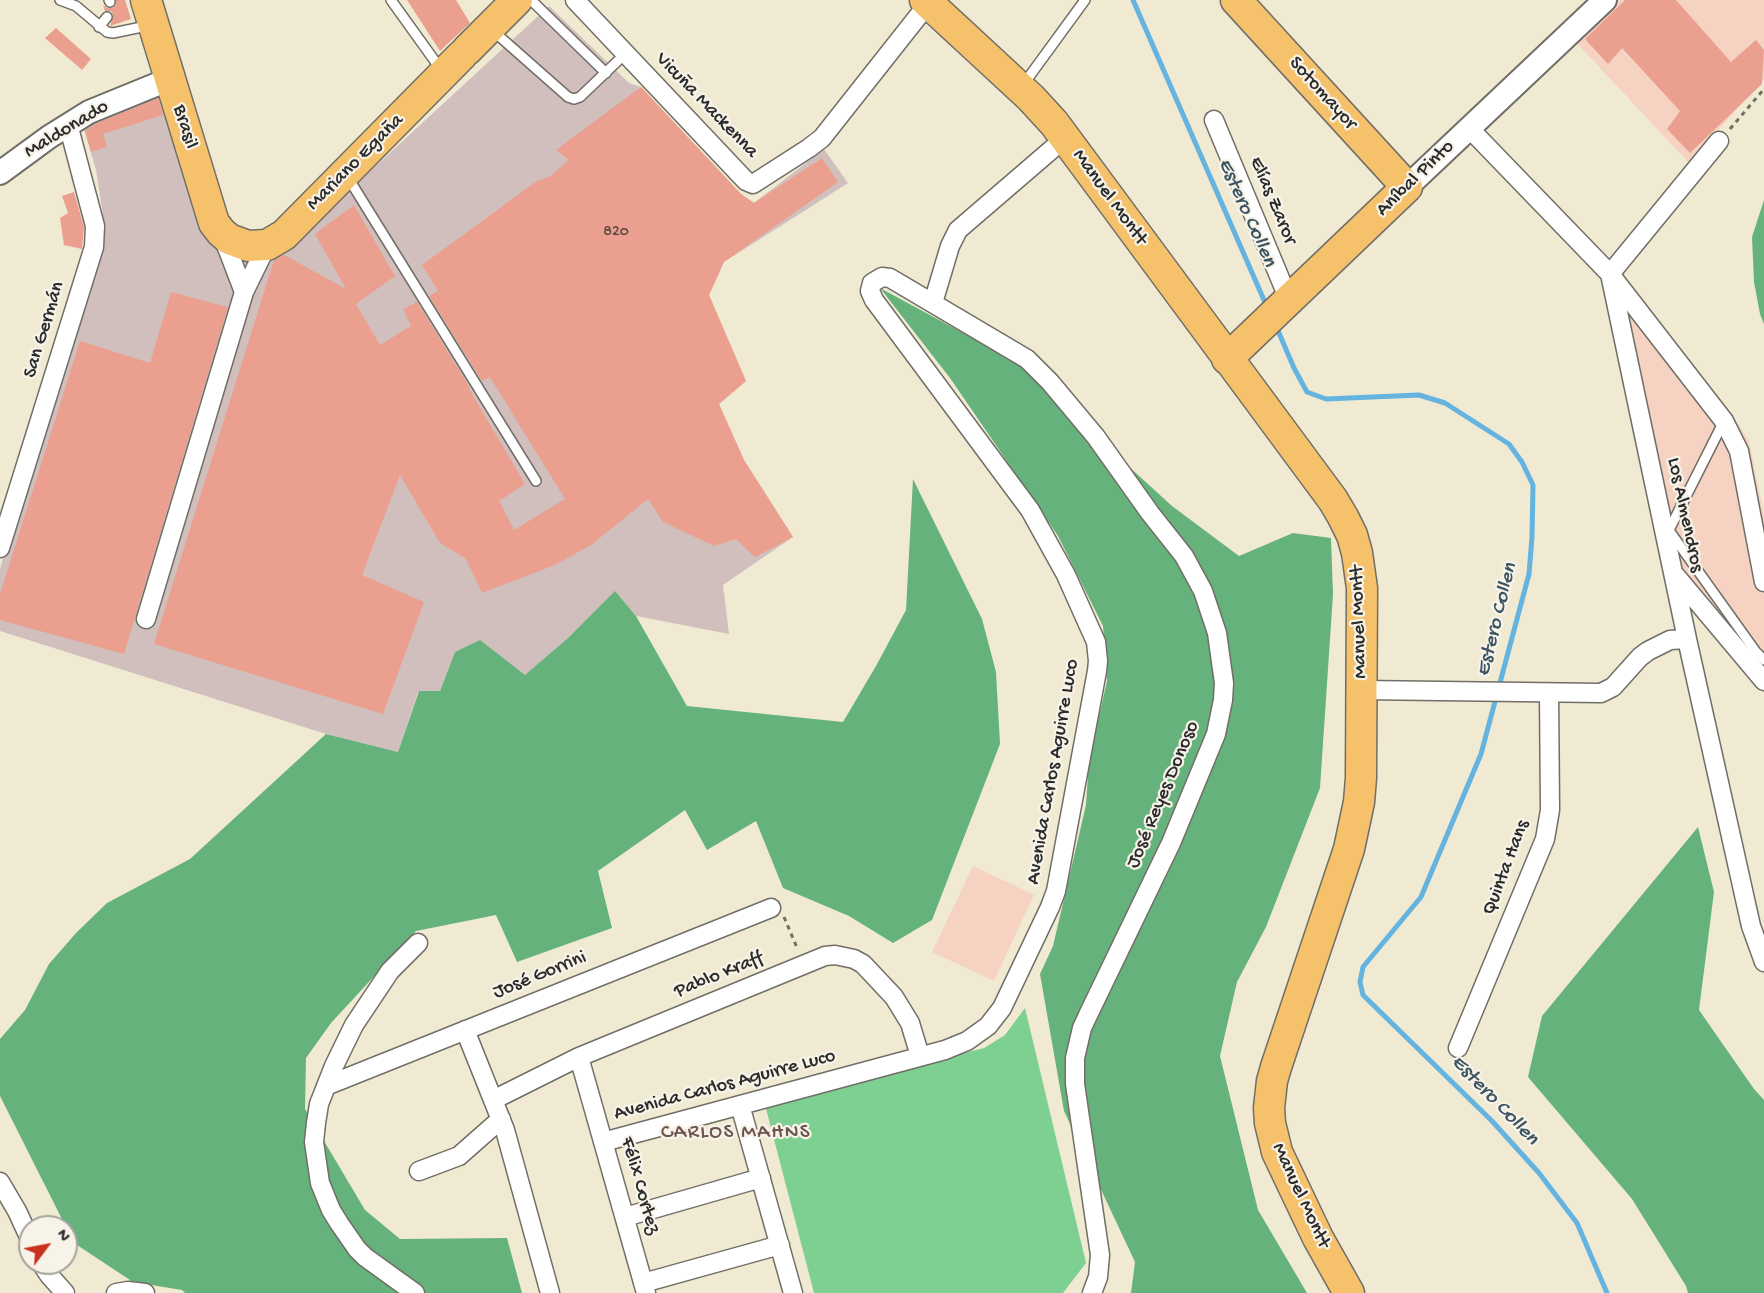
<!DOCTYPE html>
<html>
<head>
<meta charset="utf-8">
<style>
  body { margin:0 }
  #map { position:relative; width:1764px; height:1293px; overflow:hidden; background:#f1ead3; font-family:"Gochi Hand",sans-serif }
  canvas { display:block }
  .north { position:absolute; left:18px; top:1215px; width:60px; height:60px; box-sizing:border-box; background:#f7f3e8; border:2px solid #a5a39c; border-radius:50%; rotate:58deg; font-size:16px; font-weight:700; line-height:24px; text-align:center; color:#2b2b2b }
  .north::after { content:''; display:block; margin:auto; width:21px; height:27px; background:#c8321e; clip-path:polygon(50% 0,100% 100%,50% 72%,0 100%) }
</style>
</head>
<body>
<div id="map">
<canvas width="1764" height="1293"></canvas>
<div class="north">N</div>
</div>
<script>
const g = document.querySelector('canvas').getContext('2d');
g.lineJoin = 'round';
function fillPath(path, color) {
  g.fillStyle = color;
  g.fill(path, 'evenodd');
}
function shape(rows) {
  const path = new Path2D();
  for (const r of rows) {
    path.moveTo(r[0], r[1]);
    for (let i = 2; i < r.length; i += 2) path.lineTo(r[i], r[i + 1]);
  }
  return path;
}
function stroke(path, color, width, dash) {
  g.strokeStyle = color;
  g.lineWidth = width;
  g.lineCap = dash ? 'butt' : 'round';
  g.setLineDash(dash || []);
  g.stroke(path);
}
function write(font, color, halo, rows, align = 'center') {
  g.font = font + ' "Gochi Hand",sans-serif';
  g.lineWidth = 4.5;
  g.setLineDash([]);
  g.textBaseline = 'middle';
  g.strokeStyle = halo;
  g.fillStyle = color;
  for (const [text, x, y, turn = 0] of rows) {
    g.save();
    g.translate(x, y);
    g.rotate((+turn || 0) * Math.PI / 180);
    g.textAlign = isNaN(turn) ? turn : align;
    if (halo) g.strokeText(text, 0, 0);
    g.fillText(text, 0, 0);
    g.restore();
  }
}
const built = shape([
  [1615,0,1764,0,1764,79,1689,163,1573,39],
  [1621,278,1729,410,1749,441,1764,515,1764,684,1676,587],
  [973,866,1034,895,994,981,932,952]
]);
const industrial = shape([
  [549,6,629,83,641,87,741,194,754,203,824,149,848,183,724,262,709,295,746,381,719,404,744,460,793,537,723,585,729,634,636,616,615,592,568,638,525,676,455,652,440,691,418,692,398,752,326,734,0,631,0,569,104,222,96,170,82,122,163,95,207,231,303,233]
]);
const green = shape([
  [1025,1008,1086,1263,1063,1293,814,1293,765,1105,984,1048,1005,1035]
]);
const forest = shape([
  [1764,200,1764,324,1760,314,1754,282,1752,237],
  [880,288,1050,380,1115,454,1172,506,1239,556,1293,533,1331,538,1333,594,1320,788,1266,927,1237,982,1220,1056,1258,1210,1307,1293,1131,1293,1135,1262,1064,1111,1040,974,1053,946,1086,805,1089,760,1107,681,1103,626,1058,536,950,378],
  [913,479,982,619,996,672,1000,744,932,920,893,943,849,916,783,888,756,821,707,850,685,810,598,871,612,928,517,962,496,915,416,931,331,1023,306,1058,305,1109,365,1210,400,1239,507,1238,522,1293,185,1293,182,1290,133,1282,74,1243,0,1096,0,1039,25,1010,49,964,76,933,107,903,190,859,326,734,398,752,419,691,440,691,455,652,480,640,525,675,568,638,615,591,636,616,687,706,843,722,876,666,906,610],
  [1698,827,1714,892,1699,1010,1754,1089,1764,1100,1764,1293,1688,1293,1686,1286,1632,1199,1528,1077,1542,1016]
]);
const stream = shape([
  [1133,0,1267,307],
  [1276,326,1294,368,1307,392,1326,399,1419,395,1445,403,1509,444,1522,462,1533,485,1532,537,1529,574,1481,754,1421,897,1363,967,1360,982,1363,995,1492,1121,1539,1173,1577,1223,1607,1293]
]);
const building = shape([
  [116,0,125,0,131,19,110,26,113,15,111,11,105,11,103,5,107,8,112,8,116,5],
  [407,0,456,0,470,23,440,51],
  [1625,0,1676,0,1731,62,1756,40,1764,50,1762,84,1690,153,1667,129,1680,111,1622,48,1608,64,1585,39],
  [56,28,91,59,82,70,45,38],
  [641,87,741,194,754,203,822,158,838,182,724,262,709,295,746,381,719,404,744,460,793,537,755,557,736,539,714,546,663,522,648,499,591,545,555,565,482,593,466,559,440,543,400,475,362,575,424,602,383,714,154,644,274,260,284,255,346,289,315,234,354,205,395,276,356,304,380,345,411,326,403,309,417,302,470,388,469,389,525,484,499,501,514,530,565,499,490,377,482,381,429,296,438,291,422,265,534,183,552,175,569,160,556,150],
  [158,98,163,115,103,134,107,147,91,152,85,131,95,124],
  [74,192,84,227,82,249,64,245,60,218,68,213,62,196],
  [171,292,228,307,124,654,0,620,0,594,80,341,150,363]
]);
const path = shape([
  [1730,129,1764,89],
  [784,917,798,950]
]);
const service = shape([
  [60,0,76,6,107,32,113,33,142,27,149,27],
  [109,0,110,2],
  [391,0,442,71],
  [531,0,606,73],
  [99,27,107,17],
  [491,29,568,97,574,99,580,97,625,54],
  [1023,85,1085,0],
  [347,176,536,481],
  [1668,529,1756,652,1764,660],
  [1669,530,1724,421]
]);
const minor = shape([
  [575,0,746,181,753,184,809,148,822,138,931,0],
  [1214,120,1289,300],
  [1469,128,1610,274,1724,421,1739,451,1764,582],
  [221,232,244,292],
  [1610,274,1687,639,1751,926,1764,962],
  [1610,274,1719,141],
  [933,303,950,246,958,230,1065,138],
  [0,548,94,247,95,226,68,124],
  [1675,575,1764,681],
  [146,619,244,292,267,245],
  [1361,690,1601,693,1613,687,1640,657,1648,651,1670,640,1687,639],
  [465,1030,505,1130,550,1293],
  [1458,1048,1545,839,1550,810,1549,693],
  [579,1057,646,1293],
  [326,1086,771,908],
  [493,1100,579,1057,825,956,835,955,854,959,863,964,894,997,910,1023,920,1056],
  [740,1105,793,1293],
  [603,1142,945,1050,967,1041,988,1026,1002,1008,1050,907,1056,891,1097,671,1098,661,1096,642,1066,575,1030,510,874,300,870,291,872,283,882,277,890,278,1027,359,1050,382,1096,437,1150,513,1184,556,1203,591,1217,633,1224,683,1223,700,1216,734,1171,843,1089,1013,1082,1028,1078,1045,1075,1058,1075,1084,1100,1255,1098,1277,1092,1293],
  [419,1171,459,1156,501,1119],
  [0,1182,17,1211,30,1239],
  [625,1217,761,1178],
  [41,1263,49,1275,65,1293],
  [643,1283,780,1245],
  [116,1293,128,1291,145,1293],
  [415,1293,365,1257,357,1249,339,1223,331,1210,320,1183,314,1142,316,1123,319,1104,334,1066,354,1025,390,971,418,943]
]);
const tertiary = shape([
  [0,173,49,137,89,112,170,79],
  [1407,187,1605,0]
]);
const primary = shape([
  [146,0,214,223,221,232,229,239,248,246,267,245,284,235,462,55],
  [925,0,1031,98,1054,123,1333,500,1343,517,1352,535,1357,553,1362,588,1361,778,1359,802,1349,849,1276,1067,1272,1081,1269,1108,1270,1123,1277,1152,1318,1238,1349,1293],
  [467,50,517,0],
  [1227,359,1407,187,1236,0]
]);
const numberNames = [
  ["820",616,233]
];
const streetNames = [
  ["Sotomayor",1322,94,48],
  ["Vicuña Mackenna",706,106,46],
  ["Brasil",184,127,73],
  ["Maldonado",67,130,-31],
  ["Mariano Egaña",356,163,-45],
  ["Aníbal Pinto",1416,179,-44],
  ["Manuel Montt",1109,198,54],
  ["Elías Zaror",1272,201,67],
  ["San Germán",45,330,-73],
  ["Los Almendros",1684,515,78],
  ["Manuel Montt",1360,622,-92],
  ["Avenida Carlos Aguirre Luco",1054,772,-80],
  ["José Reyes Donoso",1164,795,-67],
  ["Quinta Hans",1507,868,-69],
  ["José Gorrini",540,976,-22],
  ["Pablo Kraff",719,976,-22],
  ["Avenida Carlos Aguirre Luco",725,1086,-15],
  ["Félix Cortez",639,1186,74],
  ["Manuel Montt",1300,1196,65]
];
const waterNames = [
  ["Estero Collen",1246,213,66],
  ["Estero Collen",1498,620,-76],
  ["Estero Collen",1494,1101,46]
];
const neighbourhoodNames = [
  ["CARLOS MAHNS",736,1134]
];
fillPath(built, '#f5d2c2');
fillPath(industrial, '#d1bfbd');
fillPath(green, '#7ed092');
fillPath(forest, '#66b27c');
stroke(stream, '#64b4df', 5);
fillPath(building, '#eb9f8f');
stroke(service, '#706e66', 12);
stroke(minor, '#706e66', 21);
stroke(tertiary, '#706e66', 26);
stroke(primary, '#706e66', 33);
stroke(path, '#706e66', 3, [4.5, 4.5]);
stroke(service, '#fff', 9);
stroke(minor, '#fff', 18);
stroke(tertiary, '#fff', 22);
stroke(primary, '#f5c16b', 30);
write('16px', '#5b4844', null, numberNames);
write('20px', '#2b2b2b', '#f7f3e8', streetNames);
write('italic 21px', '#3c5461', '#f7f3e8', waterNames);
g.letterSpacing = '1.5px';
write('21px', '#6e544e', '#f7f3e8', neighbourhoodNames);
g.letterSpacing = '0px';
</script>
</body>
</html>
